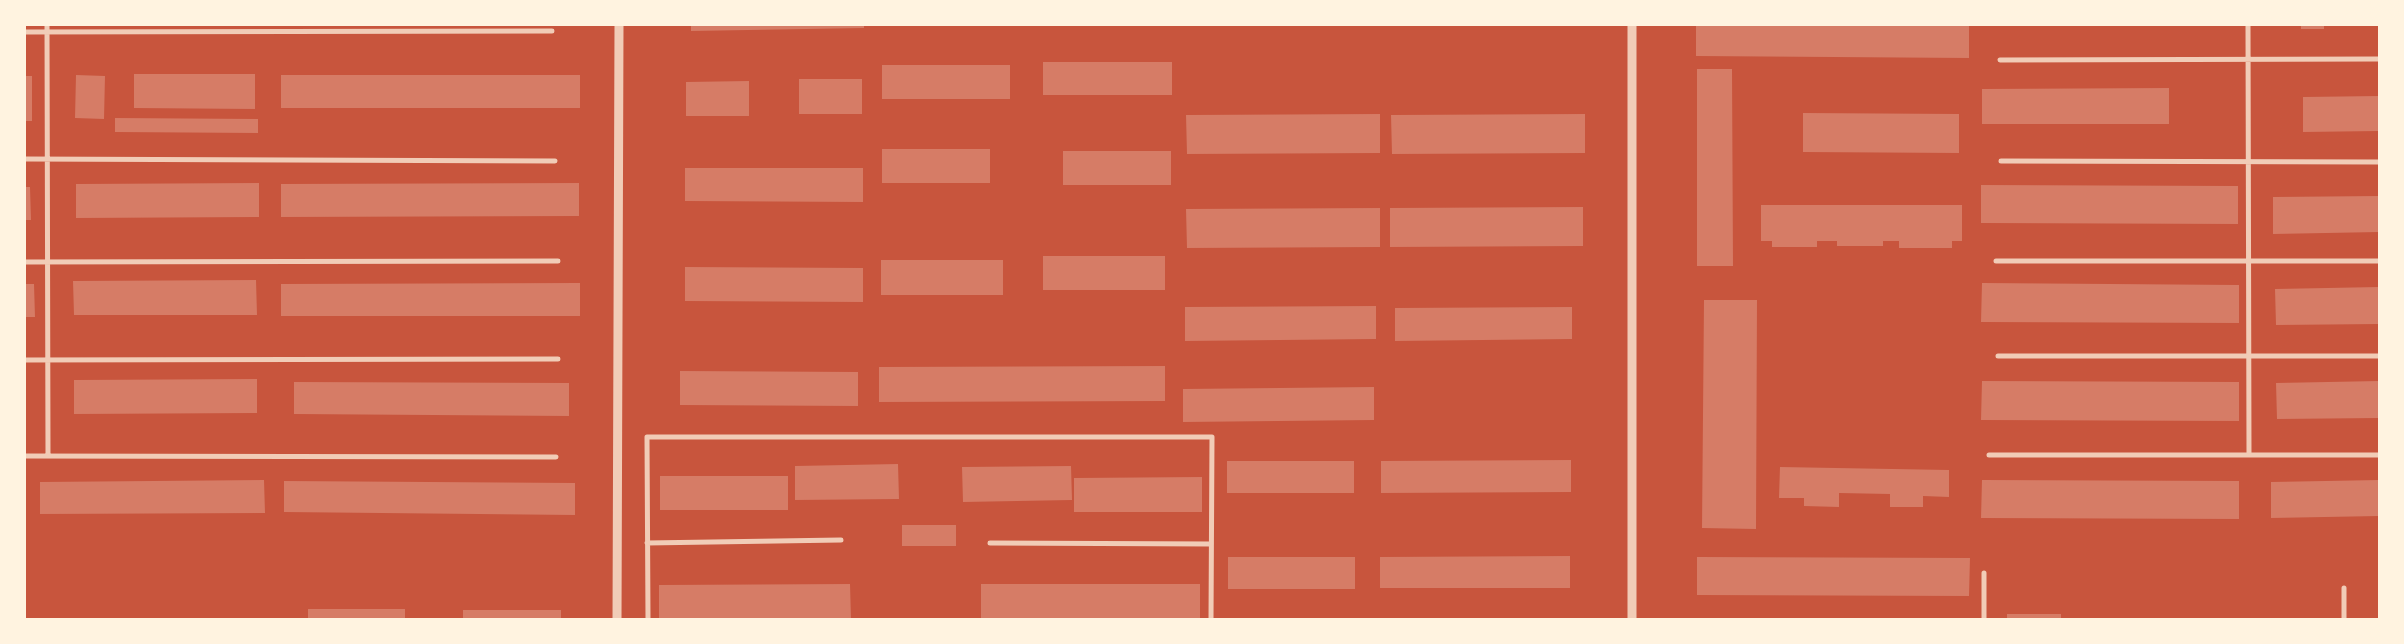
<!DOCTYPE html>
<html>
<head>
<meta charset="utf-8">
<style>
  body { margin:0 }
  #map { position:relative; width:2404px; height:644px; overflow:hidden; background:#c8553d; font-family:"Exo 2",sans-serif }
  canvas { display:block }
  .frame { position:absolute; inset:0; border:26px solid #fff3e0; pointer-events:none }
</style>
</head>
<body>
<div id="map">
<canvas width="2404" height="644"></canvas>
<div class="frame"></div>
</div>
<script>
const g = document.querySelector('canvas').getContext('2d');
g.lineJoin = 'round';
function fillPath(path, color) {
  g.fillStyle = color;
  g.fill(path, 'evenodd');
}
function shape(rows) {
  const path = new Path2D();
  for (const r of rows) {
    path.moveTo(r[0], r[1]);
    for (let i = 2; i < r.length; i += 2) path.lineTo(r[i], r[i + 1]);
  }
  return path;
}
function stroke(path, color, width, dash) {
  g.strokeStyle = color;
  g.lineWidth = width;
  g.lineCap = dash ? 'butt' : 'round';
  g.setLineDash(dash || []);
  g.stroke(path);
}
const building = shape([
  [691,25,864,25,864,28,691,31],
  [1696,25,1969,25,1969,58,1696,56],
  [2301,25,2324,25,2324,29,2301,29],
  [1043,62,1172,62,1172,95,1043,95],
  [882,65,1010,65,1010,99,882,99],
  [1697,69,1732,69,1733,266,1697,266],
  [134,74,255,74,255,109,134,108],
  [76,75,105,76,104,119,75,118],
  [281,75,580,75,580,108,281,108],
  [25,76,32,76,32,121,25,121],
  [799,79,862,79,862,114,799,114],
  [749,81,749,116,686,116,686,82],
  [2169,88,2169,124,1982,124,1982,89],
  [2379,96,2379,131,2303,132,2303,97],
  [1803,113,1959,114,1959,153,1803,152],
  [1380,114,1380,153,1187,154,1186,115],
  [1585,114,1585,153,1392,154,1391,115],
  [115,118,258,119,258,133,115,132],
  [882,149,990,149,990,183,882,183],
  [1063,151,1171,151,1171,185,1063,185],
  [685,168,863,168,863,202,685,201],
  [259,183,259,217,76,218,76,184],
  [579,183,579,216,281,217,281,184],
  [1981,185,2238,186,2238,224,1981,223],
  [25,187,30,187,31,220,25,220],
  [2379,196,2379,232,2273,234,2273,197],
  [1761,205,1962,205,1962,241,1952,241,1952,248,1899,248,1899,241,1883,241,1883,246,1837,246,1837,241,1817,241,1817,247,1772,247,1772,241,1761,241],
  [1583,207,1583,246,1390,247,1390,208],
  [1380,208,1380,247,1187,248,1186,209],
  [1043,256,1165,256,1165,290,1043,290],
  [881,260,1003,260,1003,295,881,295],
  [685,267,863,268,863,302,685,301],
  [256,280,257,315,74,315,73,281],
  [580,283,580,316,281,316,281,284],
  [1982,283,2239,285,2239,323,1981,322],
  [25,284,34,284,35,317,25,317],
  [2379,287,2379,324,2276,325,2275,289],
  [1704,300,1757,300,1756,529,1702,528],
  [1376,306,1376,339,1185,341,1185,307],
  [1572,307,1572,339,1395,341,1395,308],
  [1165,366,1165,401,879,402,879,367],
  [680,371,858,372,858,406,680,405],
  [257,379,257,413,74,414,74,380],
  [1982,381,2239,382,2239,421,1981,420],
  [2379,381,2379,418,2277,419,2276,383],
  [294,382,569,383,569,416,294,414],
  [1374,387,1374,420,1183,422,1183,389],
  [1571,460,1571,492,1381,493,1381,461],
  [1227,461,1354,461,1354,493,1227,493],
  [898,464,899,499,795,500,795,466],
  [1071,466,1072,500,963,502,962,467],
  [1780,467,1949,470,1949,497,1923,496,1923,507,1890,507,1890,494,1839,493,1839,507,1804,506,1804,498,1779,498],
  [660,476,788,476,788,510,660,510],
  [1202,477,1202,512,1074,512,1074,478],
  [264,480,265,513,40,514,40,482],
  [1982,480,2239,481,2239,519,1981,518],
  [2379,480,2379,516,2271,518,2271,482],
  [284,481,575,483,575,515,284,512],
  [902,525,956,525,956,546,902,546],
  [1570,556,1570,588,1380,588,1380,557],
  [1228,557,1355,557,1355,589,1228,589],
  [1697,557,1970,558,1969,596,1697,595],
  [850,584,851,619,659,619,659,585],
  [981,584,1200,584,1200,619,981,619],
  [308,609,405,609,405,619,308,619],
  [463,610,561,610,561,619,463,619],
  [2007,614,2061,614,2061,619,2007,619]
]);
const minor = shape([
  [47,25,48,456],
  [2248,25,2249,455],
  [25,32,552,31],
  [2000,60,2379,59],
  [25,159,555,161],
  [2001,161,2379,162],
  [1996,261,2379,261],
  [25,262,558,261],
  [1998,356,2379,356],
  [25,360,558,359],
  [1989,455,2379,455],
  [25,456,556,457],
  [647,543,841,540],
  [990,543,1211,544],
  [2344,588,2344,619],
  [648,619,647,437,1212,437,1211,619],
  [1984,619,1984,573]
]);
const tertiary = shape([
  [617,619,619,25],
  [1632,619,1632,25]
]);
fillPath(building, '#d67c66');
stroke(minor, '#f1ccb7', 5);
stroke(tertiary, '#f1ccb7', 9);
</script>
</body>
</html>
